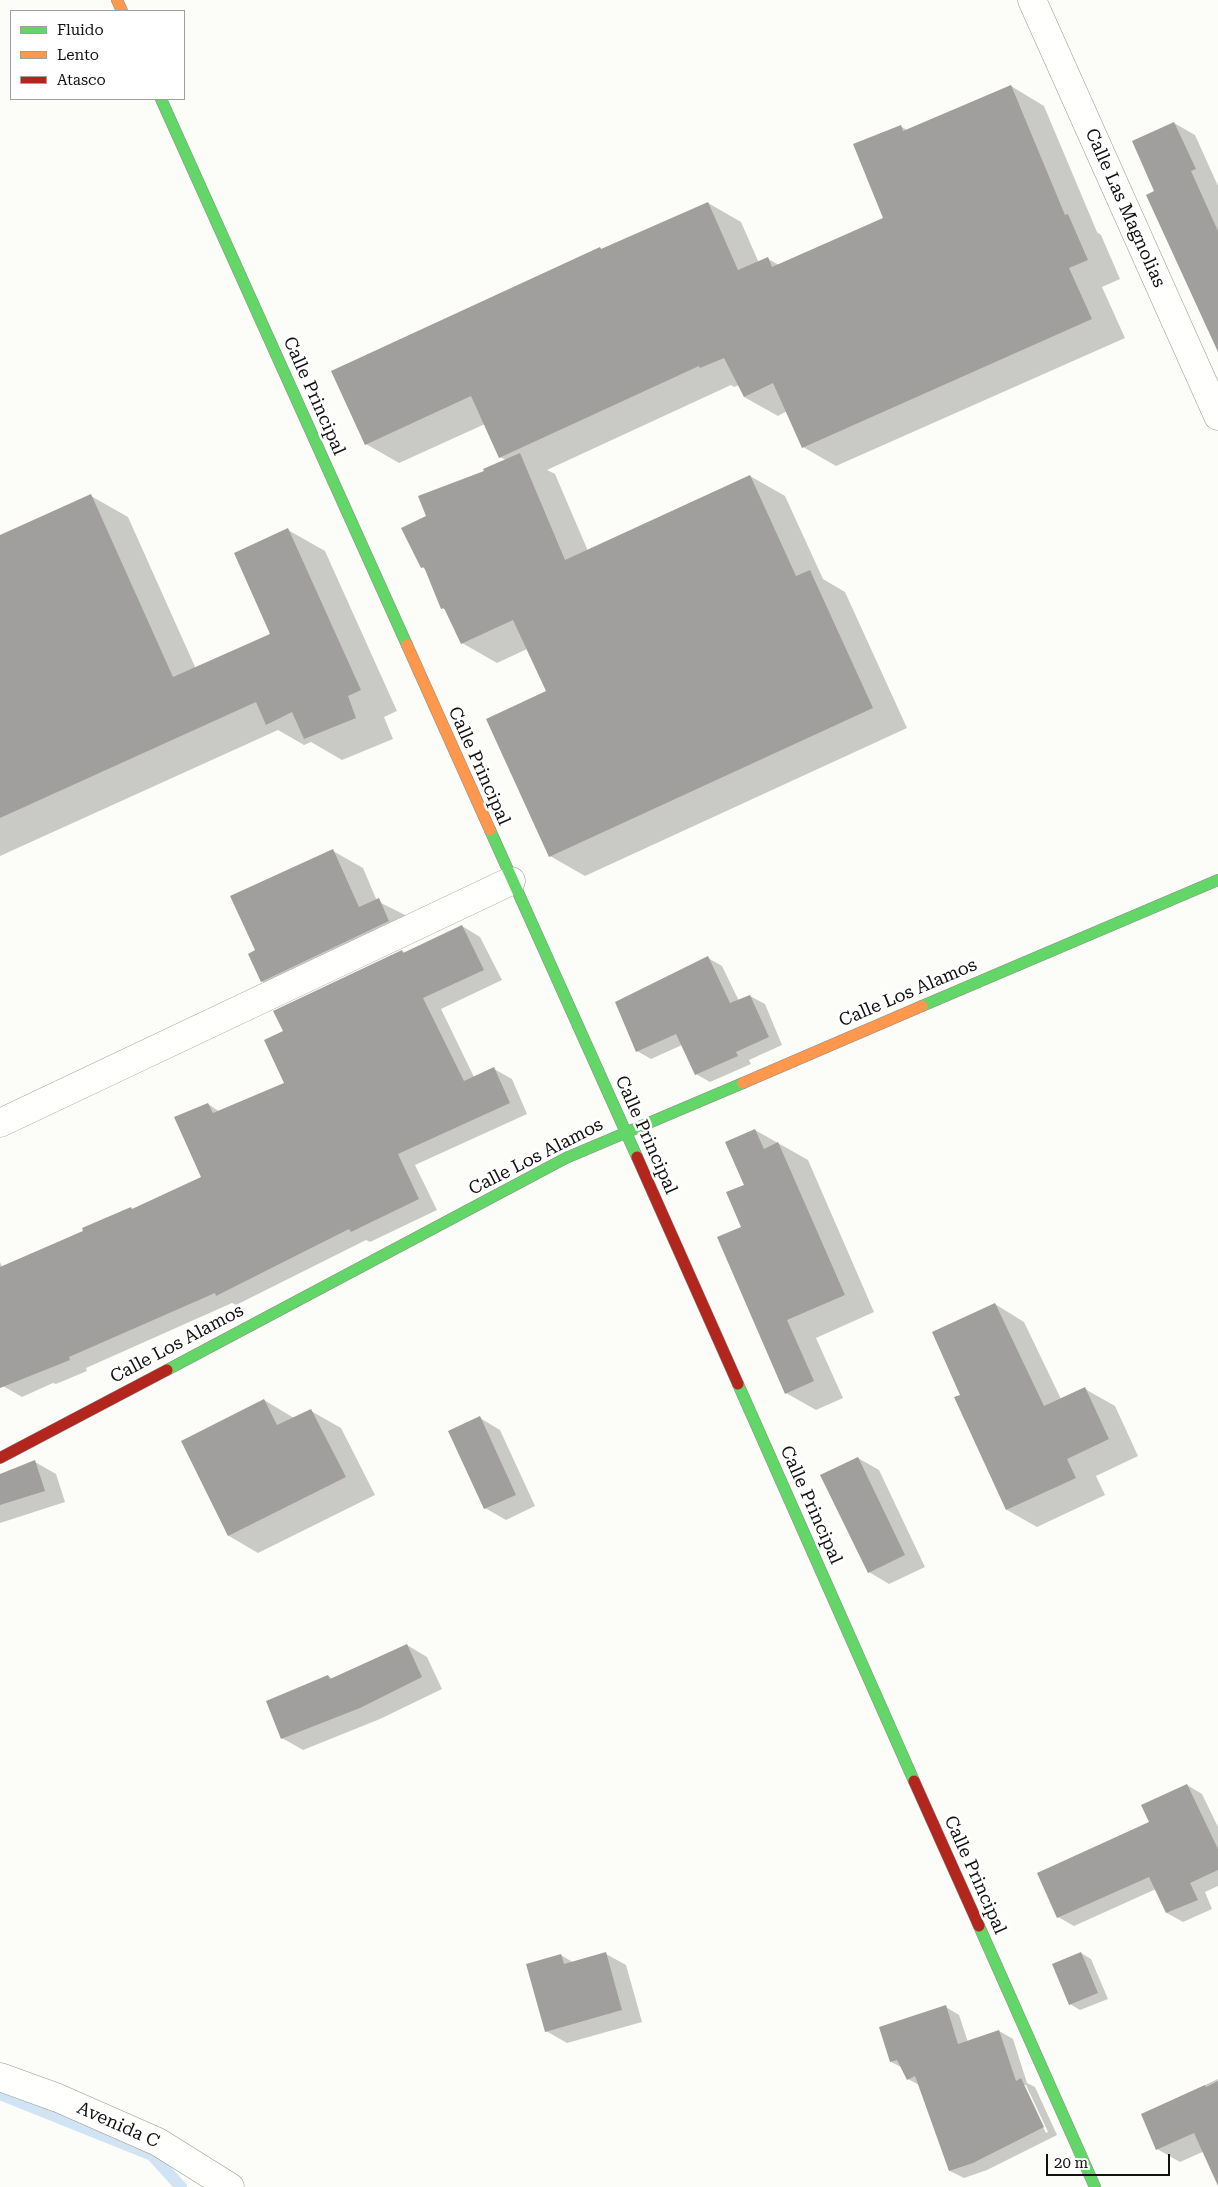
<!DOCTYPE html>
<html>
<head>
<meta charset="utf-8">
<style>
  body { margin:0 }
  #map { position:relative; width:1218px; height:2187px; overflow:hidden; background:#fcfcf8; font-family:"Roboto Serif",serif }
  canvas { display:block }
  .legend { position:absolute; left:10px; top:10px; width:175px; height:90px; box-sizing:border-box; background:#fff; border:1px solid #a0a0a0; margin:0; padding:6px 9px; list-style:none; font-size:15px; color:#111 }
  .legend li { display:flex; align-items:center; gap:10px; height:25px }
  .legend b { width:25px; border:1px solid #a0a0a0 }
  .scale { position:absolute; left:1046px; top:2154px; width:124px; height:22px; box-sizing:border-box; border:2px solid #111; border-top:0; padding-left:6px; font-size:15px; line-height:18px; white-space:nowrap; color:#111; -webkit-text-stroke:4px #fff; paint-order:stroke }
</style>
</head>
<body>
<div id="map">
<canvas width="1218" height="2187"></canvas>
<ul class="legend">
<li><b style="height:6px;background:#63d668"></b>Fluido</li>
<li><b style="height:6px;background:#ff974d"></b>Lento</li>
<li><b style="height:6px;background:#b3261e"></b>Atasco</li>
</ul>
<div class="scale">20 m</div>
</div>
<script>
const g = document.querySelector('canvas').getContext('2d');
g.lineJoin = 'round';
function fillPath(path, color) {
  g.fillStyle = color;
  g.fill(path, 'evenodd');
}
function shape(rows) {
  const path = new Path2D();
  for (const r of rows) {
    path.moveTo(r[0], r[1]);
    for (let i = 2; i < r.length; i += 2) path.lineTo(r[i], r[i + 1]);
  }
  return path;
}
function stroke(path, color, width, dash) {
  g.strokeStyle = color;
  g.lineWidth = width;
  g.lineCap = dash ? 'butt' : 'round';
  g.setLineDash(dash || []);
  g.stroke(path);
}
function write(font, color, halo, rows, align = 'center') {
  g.font = font + ' "Roboto Serif",serif';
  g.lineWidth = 5;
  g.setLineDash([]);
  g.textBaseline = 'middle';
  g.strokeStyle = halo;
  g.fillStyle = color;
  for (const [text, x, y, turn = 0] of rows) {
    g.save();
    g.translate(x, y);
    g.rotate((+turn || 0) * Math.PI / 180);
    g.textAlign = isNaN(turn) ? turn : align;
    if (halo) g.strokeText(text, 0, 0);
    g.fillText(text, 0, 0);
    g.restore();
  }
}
const shadow = shape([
  [1011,86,1044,106,1097,232,1101,235,1120,279,1102,287,1125,338,836,466,803,447,787,411,778,416,744,397,739,385,734,387,731,385,547,470,555,474,588,551,750,476,785,496,823,579,845,592,907,728,585,876,550,856,547,692,527,649,497,663,462,643,448,611,442,608,426,570,422,567,427,517,485,471,506,460,500,457,485,424,399,463,366,444,602,250,708,203,741,222,759,263,768,259,779,265,884,219,900,126,907,130],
  [1174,123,1195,135,1218,186,1218,338,1156,192],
  [91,496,128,517,196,669,272,634,288,530,325,551,397,711,384,717,393,739,342,760,311,742,304,745,278,730,0,856,0,537],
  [333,851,363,868,377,901,409,917,291,999,261,981,257,951],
  [462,926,480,937,502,980,441,1009,474,1077,494,1069,512,1079,527,1114,415,1165,437,1210,370,1242,366,1240,236,1305,232,1303,86,1368,87,1371,56,1384,53,1383,22,1397,3,1386,0,1379,0,1262,2,1267,203,1178,208,1104,220,1112,285,1084,284,1032,402,951,405,953],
  [708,958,722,966,739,1001,750,996,765,1004,782,1045,749,1060,751,1064,710,1082,696,1074,682,1045,651,1059,637,1051],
  [755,1130,808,1160,874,1312,816,1338,843,1398,816,1410,786,1393,742,1228,745,1186],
  [995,1304,1024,1322,1061,1399,1085,1389,1115,1406,1138,1456,1096,1476,1105,1495,1037,1527,1007,1510,956,1398,962,1395],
  [264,1400,294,1418,311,1411,341,1428,375,1495,258,1553,229,1536],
  [480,1418,500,1430,535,1506,506,1520,485,1508],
  [858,1458,879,1470,925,1567,889,1584,869,1572],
  [35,1462,56,1474,65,1502,0,1523,0,1474,7,1473],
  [407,1645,427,1657,442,1689,380,1719,303,1750,282,1738,328,1676,333,1679],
  [1187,1785,1202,1794,1218,1827,1218,1886,1205,1892,1212,1909,1183,1922,1167,1913,1156,1889,1074,1926,1058,1917],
  [1081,1953,1091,1959,1108,1999,1080,2010,1070,2004],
  [606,1954,626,1965,642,2022,567,2043,546,2031,561,1955,574,1963],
  [946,2007,959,2015,968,2042,999,2031,1013,2039,1027,2083,1035,2087,1057,2135,987,2170,964,2178,950,2171,919,2085,908,2079,903,2068,891,2062],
  [1023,2085,1026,2085,1048,2132,1046,2133],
  [1218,2079,1218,2175,1207,2150,1180,2162,1157,2149,1143,2114]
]);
const stream = shape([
  [0,2094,152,2155,181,2187]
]);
const building = shape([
  [1011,85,1065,215,1068,214,1088,260,1069,268,1092,319,802,448,773,383,744,397,724,358,700,368,699,366,499,458,471,396,365,445,331,371,600,247,601,249,708,202,738,270,768,257,772,267,883,218,853,144,901,125,903,131],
  [1174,122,1196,169,1191,171,1218,231,1218,352,1146,195,1154,191,1132,141],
  [520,453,565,560,750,475,796,576,810,570,873,708,549,857,486,719,546,691,513,620,461,644,444,608,441,609,424,567,421,568,401,528,426,516,418,496,484,471,483,469],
  [91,494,173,677,270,634,234,553,288,528,361,690,348,696,356,718,304,739,292,712,266,725,256,702,0,818,0,535],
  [333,849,359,907,379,898,389,921,261,982,248,954,255,950,230,896],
  [462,925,484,970,423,998,464,1081,494,1067,510,1103,398,1154,419,1199,351,1232,349,1229,216,1296,215,1293,69,1357,70,1360,0,1388,0,1267,83,1231,82,1228,131,1207,132,1209,201,1177,174,1117,208,1103,213,1113,284,1083,264,1040,283,1031,273,1011,402,950,403,953],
  [708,956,730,1003,750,995,769,1037,736,1052,738,1056,695,1075,676,1034,636,1052,615,1002],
  [755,1129,764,1149,778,1142,845,1295,787,1320,814,1381,785,1394,717,1237,741,1227,726,1192,744,1185,725,1142],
  [995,1303,1044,1406,1085,1387,1109,1439,1067,1459,1076,1478,1006,1510,954,1397,960,1395,932,1332],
  [264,1399,277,1425,311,1409,346,1477,228,1536,181,1441],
  [480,1416,516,1495,484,1509,448,1431],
  [858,1457,905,1555,868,1573,820,1475],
  [35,1460,45,1491,0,1505,0,1474],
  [407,1644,422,1677,360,1708,281,1739,266,1701,328,1675,330,1679],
  [1187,1784,1218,1849,1218,1870,1190,1883,1198,1900,1166,1913,1149,1877,1057,1918,1037,1873,1149,1822,1141,1805],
  [606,1952,622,2010,545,2032,526,1964,561,1954,564,1964],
  [1081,1952,1098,1993,1069,2005,1052,1964],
  [946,2005,958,2044,999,2030,1016,2081,1021,2078,1044,2127,973,2163,949,2171,915,2076,907,2080,897,2060,890,2062,879,2027],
  [1218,2081,1218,2186,1194,2133,1156,2150,1141,2114,1205,2085,1206,2087]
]);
const street = shape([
  [1032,0,1218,416],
  [0,1123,511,881],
  [0,2077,58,2098,158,2142,230,2187]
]);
const fast = shape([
  [161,99,407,645],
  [490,830,637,1157],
  [922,1006,1218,880],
  [167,1370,566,1158,743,1083],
  [738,1384,914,1781],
  [979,1926,1095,2187]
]);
const slow = shape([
  [117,0,122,11],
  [407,645,490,830],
  [743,1083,922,1006]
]);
const jam = shape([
  [637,1157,738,1384],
  [0,1458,167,1370],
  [914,1781,979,1926]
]);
const streetNames = [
  ["Calle Las Magnolias",1125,208,66],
  ["Calle Principal",314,396,66],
  ["Calle Principal",479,766,66],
  ["Calle Los Alamos",908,993,-23],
  ["Calle Principal",646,1135,66],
  ["Calle Los Alamos",536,1157,-27],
  ["Calle Los Alamos",177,1344,-28],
  ["Calle Principal",811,1505,66],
  ["Calle Principal",975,1875,66],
  ["Avenida C",118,2125,24]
];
fillPath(shadow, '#0003');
stroke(stream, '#d1e4f3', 12);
fillPath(building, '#a09f9d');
stroke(street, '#979795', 29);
stroke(fast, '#8d8d8c', 12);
stroke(slow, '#8d8d8c', 12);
stroke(jam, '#8d8d8c', 12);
stroke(street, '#fffffe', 28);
stroke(fast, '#63d668', 11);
stroke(slow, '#ff974d', 11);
stroke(jam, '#b3261e', 11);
write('18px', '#111', '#fff', streetNames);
</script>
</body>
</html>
